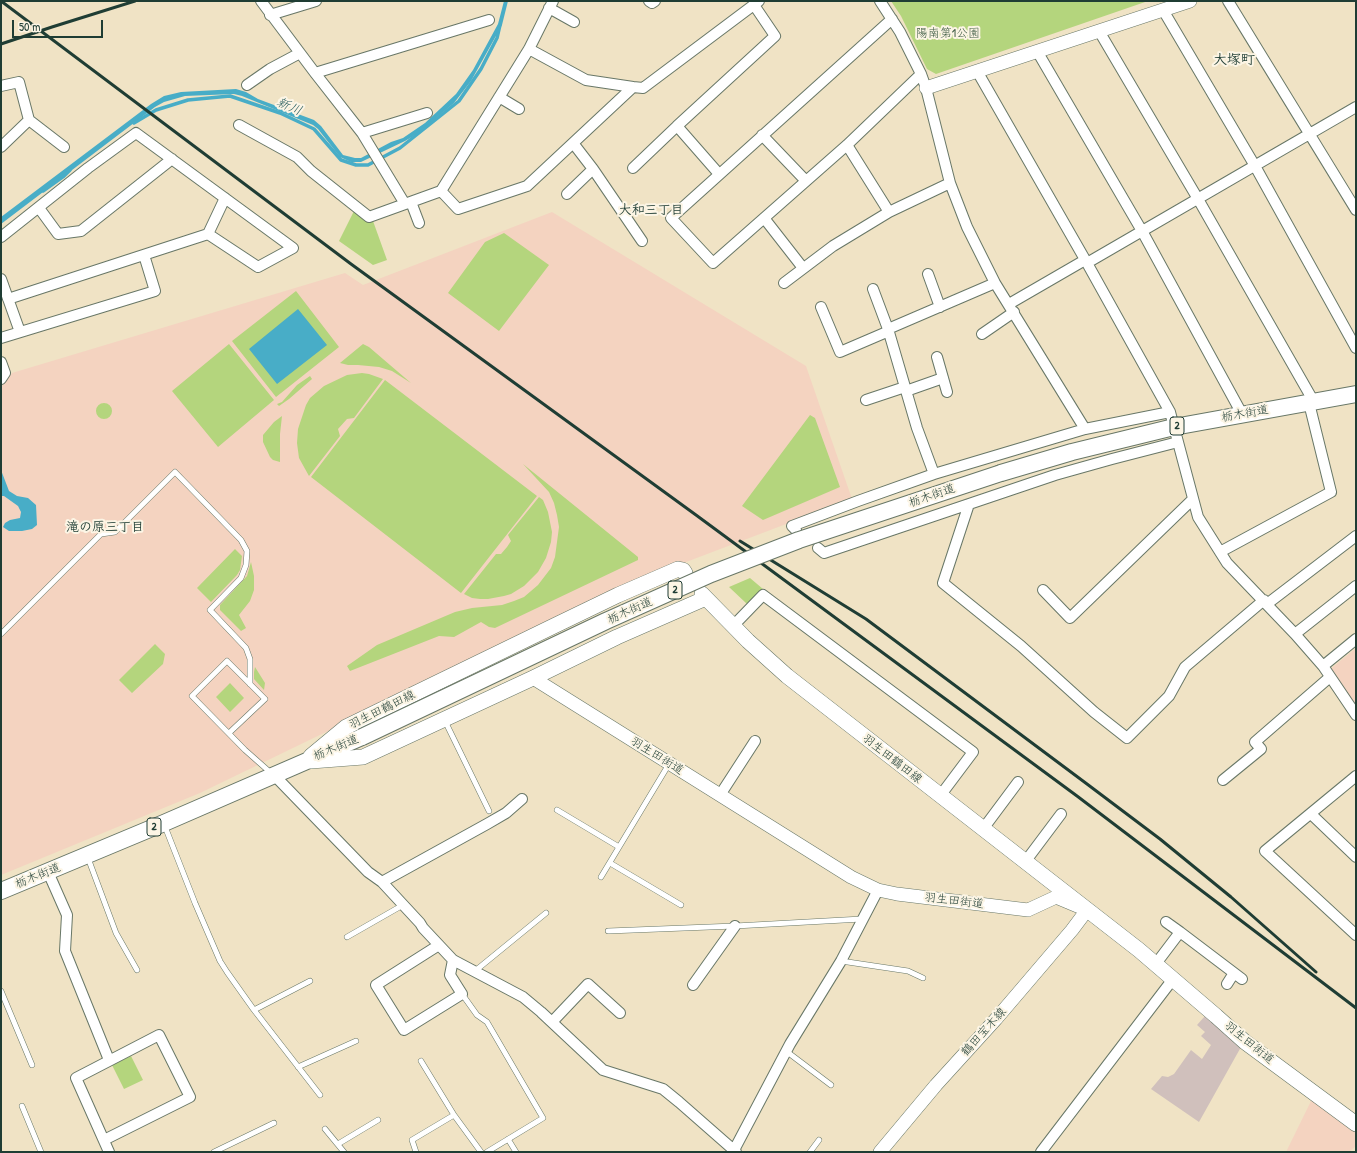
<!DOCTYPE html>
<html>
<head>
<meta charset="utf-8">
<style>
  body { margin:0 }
  #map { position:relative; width:1357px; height:1153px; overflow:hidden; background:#f0e3c5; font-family:"Patrick Hand",sans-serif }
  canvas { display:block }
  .frame { position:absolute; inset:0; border:2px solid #1f3d34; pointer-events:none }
  .scale { position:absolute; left:12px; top:20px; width:91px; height:18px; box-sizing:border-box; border:2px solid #1f3d34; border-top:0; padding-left:5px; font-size:12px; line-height:14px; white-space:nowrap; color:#1f3d34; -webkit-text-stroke:3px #fcf5e5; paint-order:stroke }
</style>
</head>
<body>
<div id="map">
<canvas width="1357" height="1153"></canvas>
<div class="frame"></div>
<div class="scale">50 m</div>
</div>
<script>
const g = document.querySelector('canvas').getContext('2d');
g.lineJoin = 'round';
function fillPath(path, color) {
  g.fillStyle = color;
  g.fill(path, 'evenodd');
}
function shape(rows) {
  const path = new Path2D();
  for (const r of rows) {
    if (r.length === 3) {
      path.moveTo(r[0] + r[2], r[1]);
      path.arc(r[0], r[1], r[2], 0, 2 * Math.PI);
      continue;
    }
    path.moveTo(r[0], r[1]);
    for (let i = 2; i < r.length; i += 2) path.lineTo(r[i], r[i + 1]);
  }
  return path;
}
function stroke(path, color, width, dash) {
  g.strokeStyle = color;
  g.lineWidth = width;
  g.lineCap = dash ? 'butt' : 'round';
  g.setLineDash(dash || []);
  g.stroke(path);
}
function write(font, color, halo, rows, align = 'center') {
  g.font = font + ' "Patrick Hand","Klee One",sans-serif';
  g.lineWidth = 4;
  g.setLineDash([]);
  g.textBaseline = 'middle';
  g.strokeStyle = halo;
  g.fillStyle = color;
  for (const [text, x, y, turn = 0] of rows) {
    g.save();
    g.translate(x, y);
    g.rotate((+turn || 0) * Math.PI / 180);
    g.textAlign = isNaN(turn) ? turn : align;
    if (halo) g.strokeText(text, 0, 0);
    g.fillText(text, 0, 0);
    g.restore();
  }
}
const built = shape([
  [552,212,806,366,852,499,644,578,200,793,1,875,1,387,12,373,345,273,363,285],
  [1356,648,1356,708,1328,671],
  [1312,1099,1356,1133,1356,1146,1349,1152,1286,1152]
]);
const industrial = shape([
  [1205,1016,1241,1047,1199,1122,1151,1089,1162,1076,1168,1077,1174,1074,1191,1050,1202,1059,1211,1045,1201,1036,1205,1032,1197,1025]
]);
const green = shape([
  [891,1,1148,1,936,74,927,69,901,16],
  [354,211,373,221,387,260,373,265,339,241],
  [504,233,549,265,499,331,448,293,485,242],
  [296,291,339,347,276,397,232,341],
  [229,344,274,400,218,447,172,391],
  [363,344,369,347,411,383,392,371,379,367,358,365,348,365,340,363],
  [362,373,369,374,383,379,354,418,347,419,338,429,340,436,309,476,299,458,297,443,298,429,306,405,310,398,324,386,347,375],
  [310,376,312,379,289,399,279,406,277,404,282,402,297,385],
  [385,380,537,496,461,593,311,477],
  [104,411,8],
  [810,415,815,418,840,487,763,520,742,506],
  [282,416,280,434,280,462,273,460,270,457,263,442,263,435,274,422],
  [523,464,638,557,638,560,495,628,489,627,481,622,454,637,439,636,350,671,347,666,377,645,455,612,472,608,502,605,514,601,524,597,538,585,551,568,555,557,559,527,557,515,554,503,549,492],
  [539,497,543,500,548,512,552,532,551,542,546,558,538,572,524,586,511,594,504,596,488,599,480,599,472,598,464,594,496,554,501,554,507,547,511,541,508,535],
  [235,549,242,556,240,570,237,575,211,602,197,588],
  [251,562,254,576,254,590,250,601,239,615,246,628,241,631,220,610,220,605,247,576],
  [750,578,763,589,747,604,729,587],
  [155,644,165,654,163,664,132,693,119,680],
  [255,667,265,683,264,690,254,679,254,672],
  [230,683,244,698,230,712,216,697],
  [131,1056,143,1080,124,1089,112,1065]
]);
const water = shape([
  [504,1,508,1,502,25,471,81,454,103,417,134,405,141,361,162,351,162,340,157,318,129,313,125,242,96,234,94,185,96,164,102,155,107,1,224,1,217,151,104,164,96,181,92,236,89,246,92,258,99,314,120,321,126,343,155,355,158,361,158,391,142,403,138,425,123,456,94,473,70,498,24],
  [298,309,327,345,277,384,249,349],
  [1,470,9,491,17,496,28,498,36,505,37,525,32,529,22,531,9,531,3,527,5,523,10,520,20,518,21,512,18,506,4,496,1,496]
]);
const stream = shape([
  [134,123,156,110,188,100,230,96,280,113,314,129,341,160,356,165,368,165,400,148,459,101,481,69,497,38,500,25],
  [43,191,64,176,70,170]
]);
const service = shape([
  [1,634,101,534,115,532,175,472,241,540,247,551,246,565,241,578,210,610,246,648,250,659,250,684],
  [445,721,489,811],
  [229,733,265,699,227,661,192,696,245,750,271,773],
  [557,810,619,847],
  [164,824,195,903,220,961,227,972,254,1010,320,1095],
  [88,858,116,933,137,970],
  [610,863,681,905],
  [601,877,669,764],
  [608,931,735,926,862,919],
  [347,937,403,905],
  [841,961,908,971,923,978],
  [475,971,546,913],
  [1,991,32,1065],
  [462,994,477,1015,487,1022,543,1118,487,1152],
  [254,1010,310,981],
  [786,1051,831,1085],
  [421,1061,454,1115],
  [298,1067,356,1041],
  [22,1106,41,1152],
  [325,1129,344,1152],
  [508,1139,516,1152],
  [338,1144,378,1120],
  [214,1152,274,1123],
  [416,1152,412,1140,454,1115,481,1152],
  [810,1152,819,1140]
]);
const minor = shape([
  [261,1,315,73,362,133,405,204,441,191,458,209,527,186,633,87,643,88,759,1],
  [649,1,652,3,655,1],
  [880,1,900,32,921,74,926,88,950,183,967,227,995,283,1085,429],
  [1228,1,1356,210],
  [549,8,574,22],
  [1163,10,1255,166,1356,348],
  [270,15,316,1],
  [892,19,671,218,713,263,847,145,921,74],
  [1099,31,1198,199,1314,402],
  [529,49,586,80,633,87],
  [1037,51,1142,231,1242,414],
  [977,71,1087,263,1170,412,1198,517,1227,563,1295,634,1323,666,1356,715],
  [315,73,489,20],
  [247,85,270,69,300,53],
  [1,86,19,82,29,120],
  [499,97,519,109],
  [239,125,297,157,311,171,369,217,405,204],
  [677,126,775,36,754,5],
  [362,133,427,113],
  [762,135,806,181],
  [573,143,593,169,642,241],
  [847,145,889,212],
  [1,147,29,120,64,147],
  [633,168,677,126,719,174],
  [441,191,529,49,553,1],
  [567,194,593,169],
  [411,202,419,223],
  [39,208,58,234,81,231,172,159],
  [764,218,803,268],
  [208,234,225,198],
  [1,237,88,168,136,133,293,248,258,267,208,234,8,299],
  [1087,263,1356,107],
  [928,274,940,307],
  [1,279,20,332],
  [784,283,833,246,889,212,950,183],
  [873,289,888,329,917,428,934,474],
  [1009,304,1085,260],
  [821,307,840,352,889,331],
  [888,329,995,283],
  [982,334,1014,312],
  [1,338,155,291,144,255],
  [937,357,947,392],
  [1,362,5,373,1,379],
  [906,391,943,378],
  [866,400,905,387],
  [969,504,943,583,1021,646,1094,712,1127,738,1169,696,1185,667,1264,600],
  [796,530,792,526,858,501,934,474,1085,429,1170,412],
  [818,548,824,553,1055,475,1112,459,1178,442],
  [1220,552,1331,492,1309,403],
  [1043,590,1070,618,1193,499],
  [1267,604,1356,536],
  [733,626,763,595,973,752,940,796],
  [1295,634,1356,586],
  [1323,666,1356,639],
  [274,775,368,872,382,882,420,923,423,928,453,960,523,997,541,1012,603,1070,663,1089,679,1102,736,1152],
  [1356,776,1265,851,1356,935],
  [1223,780,1261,749,1255,742,1330,677],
  [720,795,755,741],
  [1311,814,1356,857],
  [983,829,1018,782],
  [1025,862,1061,814],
  [48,872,67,915,65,951,109,1060],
  [382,882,487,824,506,813,522,799],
  [1166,922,1180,932],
  [439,945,376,985,404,1030,462,994,450,975,453,960],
  [1155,965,1180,932,1242,979],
  [1227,984,1234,973],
  [693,985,735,926],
  [552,1022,588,984,620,1013],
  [104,1140,190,1097,159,1035,76,1078,109,1152],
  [733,1152,790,1044,841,961,878,890],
  [1041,1152,1173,979]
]);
const tertiary = shape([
  [926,88,1190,1],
  [533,678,851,877,878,890,897,894,1028,910,1056,897,1087,910,1072,930,996,1019,936,1085,880,1152]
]);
const secondary = shape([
  [702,594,748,641,787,676,1139,950,1216,1016,1245,1042,1356,1124],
  [311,756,346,727,560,623,618,595,678,569,683,570,685,573],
  [311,761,363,757,533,678,617,637,706,598]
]);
const primary = shape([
  [1001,473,1072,452,1174,427,1356,394],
  [1,891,164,823,362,737]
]);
const rail = shape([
  [1,1,351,264,696,515,1077,796,1356,1008],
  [1,44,52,27,135,1],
  [740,541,866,619,1087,784,1160,839,1231,897,1316,972]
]);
const primaryBridge = shape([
  [362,737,606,621,711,574,799,540,1001,473]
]);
const shields = [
  [1177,426,14],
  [675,590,14],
  [154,827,14]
];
const shieldNames = [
  ["2",1177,426],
  ["2",675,590],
  ["2",154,827]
];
const parkNames = [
  ["陽南第1公園",948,34]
];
const streetNames = [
  ["栃木街道",1245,414,-10],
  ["栃木街道",932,496,-19],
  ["栃木街道",630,611,-24],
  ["羽生田鶴田線",382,710,-26],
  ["栃木街道",336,748,-23],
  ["羽生田街道",657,756,32],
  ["羽生田鶴田線",892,759,38],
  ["栃木街道",38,876,-22],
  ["羽生田街道",954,901,7],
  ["鶴田宝木線",984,1032,-48],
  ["羽生田街道",1249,1043,39]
];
const waterNames = [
  ["新川",289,107,23]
];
const neighbourhoodNames = [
  ["大和三丁目",651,211],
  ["滝の原三丁目",105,528]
];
const quarterNames = [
  ["大塚町",1234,60]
];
fillPath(built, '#f4d3c0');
fillPath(industrial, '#d0c0bc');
fillPath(green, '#b4d57d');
fillPath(water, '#48adc7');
stroke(stream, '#48adc7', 3.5);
stroke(service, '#687767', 6);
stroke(minor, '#687767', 12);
stroke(tertiary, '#687767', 14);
stroke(secondary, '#687767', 16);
stroke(primary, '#687767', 18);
stroke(service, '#fff', 5);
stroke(minor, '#fff', 10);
stroke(tertiary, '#fff', 13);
stroke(secondary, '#fff', 15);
stroke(primary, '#fff', 16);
stroke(rail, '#1f3d34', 3);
stroke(primaryBridge, '#687767', 18, []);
stroke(primaryBridge, '#fff', 16);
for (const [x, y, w] of shields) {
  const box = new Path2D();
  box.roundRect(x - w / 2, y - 9, w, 18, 3);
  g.fillStyle = '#fcf5e5';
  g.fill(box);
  stroke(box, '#1f3d34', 1);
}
write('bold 11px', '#1f3d34', null, shieldNames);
write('12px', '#3d5b43', '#fcf5e5', parkNames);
write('12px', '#1f3d34', '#fcf5e5', streetNames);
write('italic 13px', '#2b5f60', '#fcf5e5', waterNames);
write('bold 13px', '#1f3d34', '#fcf5e5', neighbourhoodNames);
write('bold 14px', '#1f3d34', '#fcf5e5', quarterNames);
</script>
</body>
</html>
